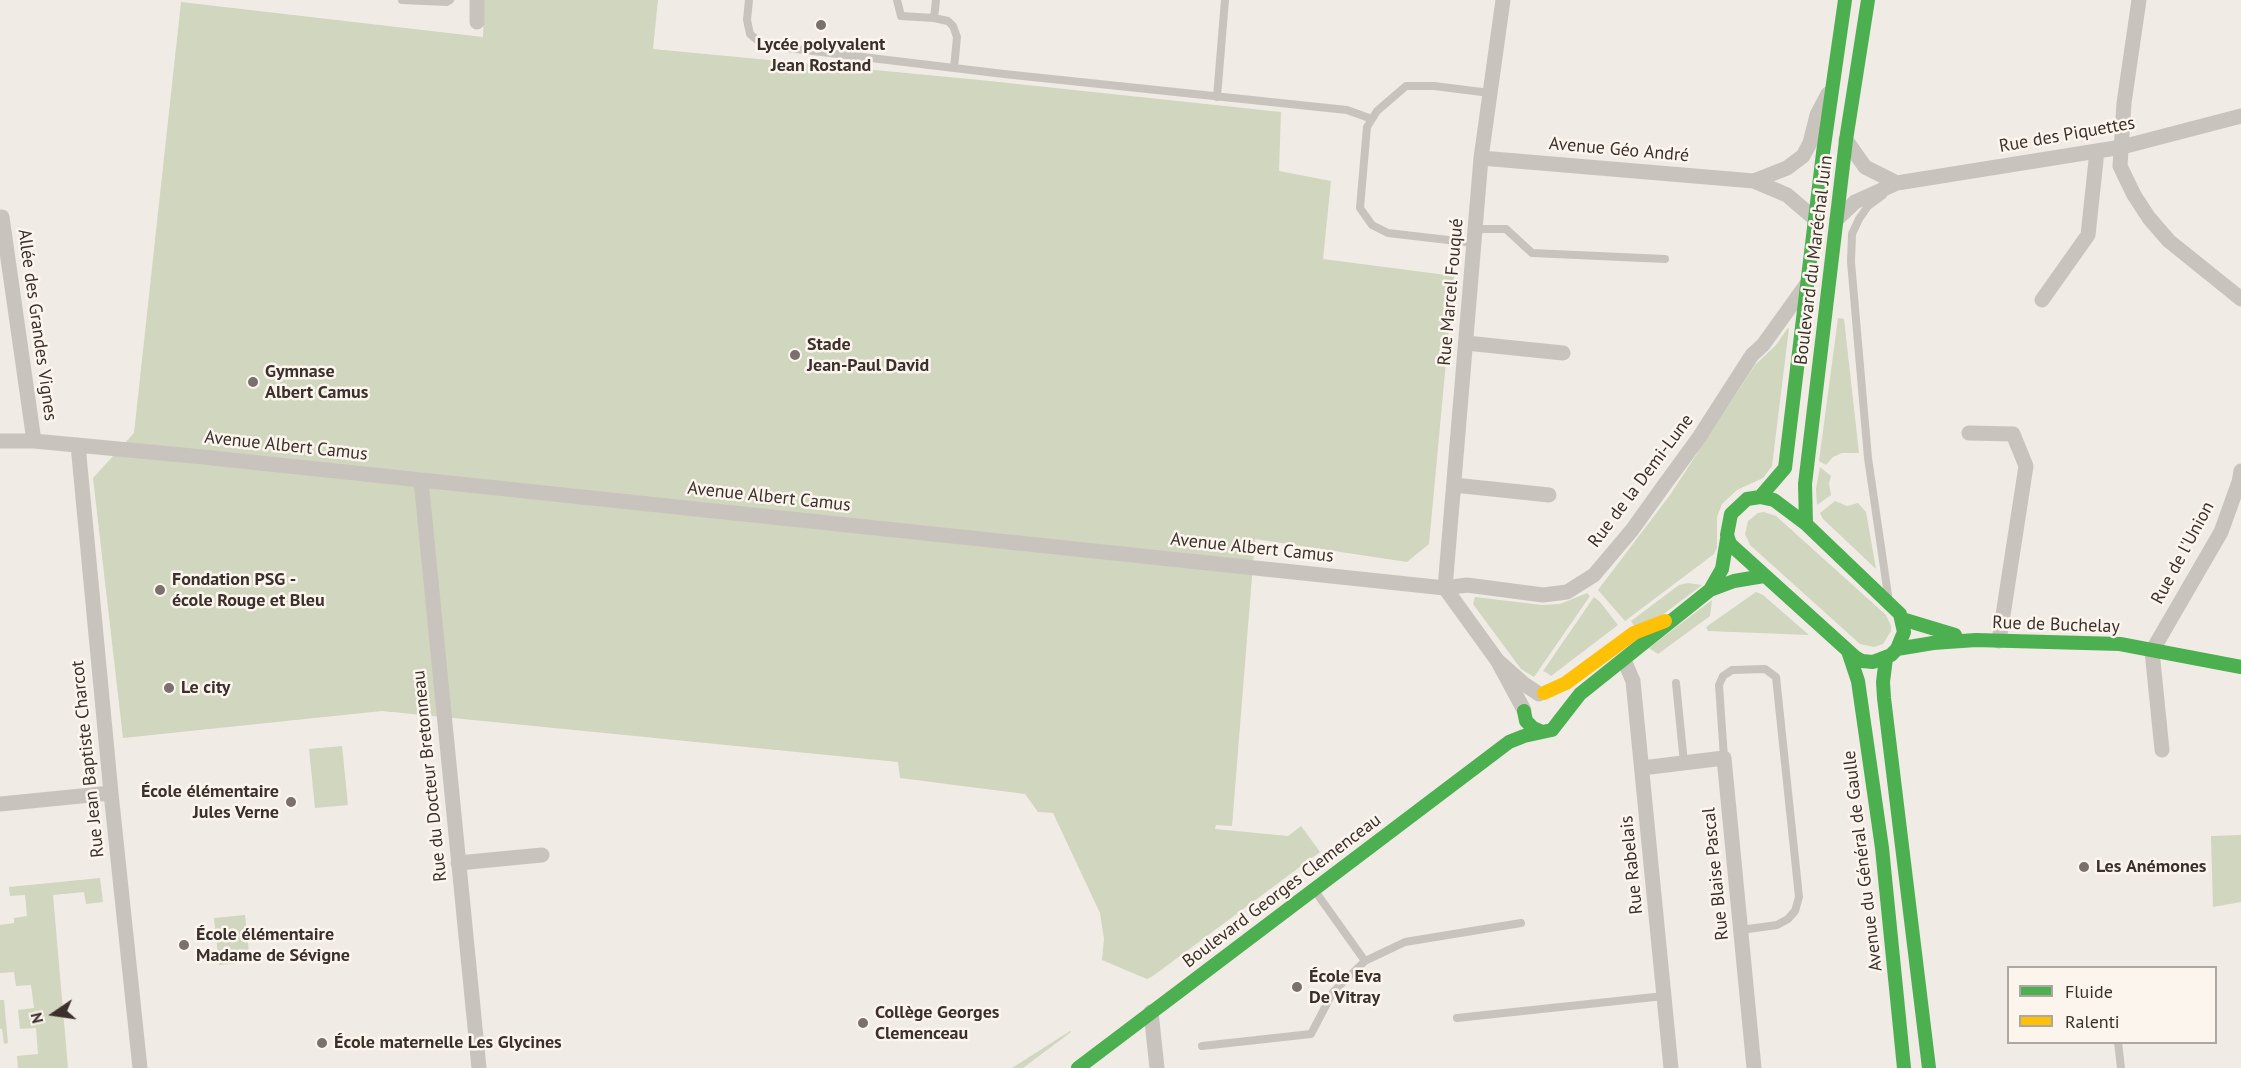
<!DOCTYPE html>
<html>
<head>
<meta charset="utf-8">
<style>
  body { margin:0 }
  #map { position:relative; width:2241px; height:1068px; overflow:hidden; background:#f0ebe5; font-family:"PT Sans",sans-serif }
  canvas { display:block }
  .legend { position:absolute; left:2007px; top:966px; width:210px; height:78px; box-sizing:border-box; background:#fbf5ee; border:2px solid #aea6a0; margin:0; padding:8px 10px; list-style:none; font-size:18px; color:#3b302b }
  .legend li { display:flex; align-items:center; gap:12px; height:30px }
  .legend b { width:30px; border:2px solid #aea6a0 }
  .north { position:absolute; left:24px; top:984px; width:60px; height:60px; -webkit-text-stroke:4px #fbf5ee; paint-order:stroke; rotate:257deg; font-size:16px; font-weight:700; line-height:24px; text-align:center; color:#3b302b }
  .north::after { content:''; display:block; margin:auto; width:21px; height:27px; background:#3b302b; clip-path:polygon(50% 0,100% 100%,50% 72%,0 100%) }
</style>
</head>
<body>
<div id="map">
<canvas width="2241" height="1068"></canvas>
<ul class="legend">
<li><b style="height:8px;background:#4caf50"></b>Fluide</li>
<li><b style="height:8px;background:#ffc107"></b>Ralenti</li>
</ul>
<div class="north">N</div>
</div>
<script>
const g = document.querySelector('canvas').getContext('2d');
g.lineJoin = 'round';
function fillPath(path, color) {
  g.fillStyle = color;
  g.fill(path, 'evenodd');
}
function shape(rows) {
  const path = new Path2D();
  for (const r of rows) {
    path.moveTo(r[0], r[1]);
    for (let i = 2; i < r.length; i += 2) path.lineTo(r[i], r[i + 1]);
  }
  return path;
}
function stroke(path, color, width, dash) {
  g.strokeStyle = color;
  g.lineWidth = width;
  g.lineCap = dash ? 'butt' : 'round';
  g.setLineDash(dash || []);
  g.stroke(path);
}
function write(font, color, halo, rows, align = 'center') {
  g.font = font + ' "PT Sans",sans-serif';
  g.lineWidth = 5;
  g.setLineDash([]);
  g.textBaseline = 'middle';
  g.strokeStyle = halo;
  g.fillStyle = color;
  for (const [text, x, y, turn = 0] of rows) {
    g.save();
    g.translate(x, y);
    g.rotate((+turn || 0) * Math.PI / 180);
    g.textAlign = isNaN(turn) ? turn : align;
    if (halo) g.strokeText(text, 0, 0);
    g.fillText(text, 0, 0);
    g.restore();
  }
}
const green = shape([
  [484,0,658,0,653,49,980,80,1281,112,1279,171,1331,181,1323,259,1454,276,1429,544,1407,562,1255,539,1232,826,1216,825,1215,829,1288,836,1301,826,1320,852,1153,976,1147,979,1102,960,1104,939,1100,913,1053,813,1038,812,1025,794,900,778,898,762,382,711,123,738,93,478,134,433,181,2,483,37],
  [1838,318,1844,319,1859,453,1842,453,1833,457,1826,465,1819,461],
  [1789,328,1772,466,1763,478,1737,490,1722,504,1717,517,1717,548,1714,554,1625,621,1598,590,1670,495,1755,365,1776,345,1787,329],
  [1820,467,1831,476,1829,483,1831,495,1817,505,1816,489],
  [1835,501,1847,506,1858,503,1866,512,1876,569,1823,519,1820,513],
  [1764,512,1776,516,1886,615,1891,626,1891,631,1883,644,1874,647,1860,644,1750,545,1745,534,1748,521,1758,513],
  [1688,583,1702,585,1657,619,1635,627,1631,621,1679,585],
  [1756,592,1763,595,1809,635,1708,631,1706,627],
  [1587,593,1590,596,1534,677,1521,669,1473,604,1475,597,1542,605,1560,604],
  [1594,597,1600,602,1618,625,1551,676,1547,673,1543,671],
  [1712,600,1710,616,1658,654,1649,648],
  [342,746,348,805,315,808,309,749],
  [2241,835,2241,902,2213,907,2211,836],
  [100,878,103,902,86,904,84,892,53,895,68,1068,18,1068,17,1056,38,1054,36,1028,20,1029,18,1010,34,1008,31,985,16,986,14,972,0,973,0,925,14,923,14,918,27,916,25,895,10,896,9,887],
  [245,915,250,962,219,965,214,918],
  [0,1000,4,1000,8,1043,4,1044,2,1029,0,1029],
  [1070,1031,1071,1032,1023,1068,1012,1068]
]);
const lane = shape([
  [402,0,447,2,450,0],
  [749,0,747,20,750,34,763,45,1004,74,1347,110,1372,119],
  [897,0,901,16,934,18,948,21,953,26,957,37,954,68],
  [934,18,936,0],
  [1217,97,1225,0],
  [1883,195,1868,206,1859,219,1852,234,1851,262,1868,458,1888,595],
  [1476,229,1506,229,1532,253,1665,259],
  [1474,243,1388,233,1372,225,1360,208,1367,127,1377,111,1406,86,1434,86,1490,93],
  [1676,683,1684,763],
  [1724,758,1719,685,1723,676,1732,670,1765,669,1776,677,1799,897,1795,911,1788,919,1777,925,1741,930],
  [1365,961,1405,942,1521,923],
  [1457,1018,1664,996],
  [2118,1042,2121,1068],
  [1202,1046,1311,1034,1333,992,1365,961,1315,891]
]);
const street = shape([
  [1503,0,1481,158,1445,588,1467,585,1543,595,1567,592,1594,575,1632,530,1665,484,1698,439,1752,355,1763,345,1806,285],
  [2139,0,2124,103,2120,166,2134,195,2149,218,2169,241,2241,299],
  [477,22,477,0],
  [1846,140,1865,167,1897,183],
  [1481,158,1754,181,1787,195,1815,219],
  [1754,181,1787,168,1803,156,1810,143,1817,115,1828,94],
  [0,217,2,217,34,441],
  [1837,219,1855,202,1897,183,2122,147,2241,116],
  [2042,300,2088,235,2097,151],
  [1466,343,1563,353],
  [1969,433,2013,434,2026,466,1999,641],
  [0,441,34,441,203,457,1445,588,1497,660],
  [78,445,111,793,140,1068],
  [421,480,479,1068],
  [1454,485,1549,495],
  [1624,660,1633,681,1671,1068],
  [1524,710,1497,660,1524,684,1539,694],
  [2162,750,2152,651,2221,532,2239,482,2241,471],
  [1642,768,1724,758,1754,1068],
  [0,804,111,793],
  [458,863,542,855],
  [1151,1012,1157,1068]
]);
const fast = shape([
  [1760,497,1785,468,1823,153,1845,0],
  [1760,497,1774,500,1806,524,1900,614,1904,632,1897,649,1891,655,1873,662,1862,661,1855,657,1730,544,1727,535,1731,514,1747,499,1760,497],
  [1806,524,1805,484,1846,140,1868,0],
  [1710,590,1722,569,1727,539],
  [1902,619,1955,635],
  [1897,649,1933,643,1976,640,2120,644,2241,667],
  [1848,651,1858,681,1882,848,1904,1068],
  [1886,658,1883,682,1884,698,1929,1068],
  [1524,711,1526,721,1533,728,1542,732,1552,730,1580,694,1710,590,1734,581,1764,576],
  [1078,1068,1509,742,1524,736,1547,731]
]);
const slow = shape([
  [1544,693,1566,683,1634,633,1665,621]
]);
const markers = [
  [821,25,6,"#7a716c"],
  [795,355,6,"#7a716c"],
  [253,382,6,"#7a716c"],
  [160,590,6,"#7a716c"],
  [169,688,6,"#7a716c"],
  [291,802,6,"#7a716c"],
  [2084,867,6,"#7a716c"],
  [184,945,6,"#7a716c"],
  [1297,987,6,"#7a716c"],
  [863,1023,6,"#7a716c"],
  [322,1043,6,"#7a716c"]
];
const poiNames = [
  ["Lycée polyvalent",821,45,"center"],
  ["Jean Rostand",821,66,"center"],
  ["Stade",807,345],
  ["Jean-Paul David",807,366],
  ["Gymnase",265,372],
  ["Albert Camus",265,393],
  ["Fondation PSG -",172,580],
  ["école Rouge et Bleu",172,601],
  ["Le city",181,688],
  ["École élémentaire",279,792,"right"],
  ["Jules Verne",279,813,"right"],
  ["Les Anémones",2096,867],
  ["École élémentaire",196,935],
  ["Madame de Sévigne",196,956],
  ["École Eva",1309,977],
  ["De Vitray",1309,998],
  ["Collège Georges",875,1013],
  ["Clemenceau",875,1034],
  ["École maternelle Les Glycines",334,1043]
];
const streetNames = [
  ["Rue des Piquettes",2067,135,-10],
  ["Avenue Géo André",1619,150,5],
  ["Boulevard du Maréchal Juin",1814,260,-83],
  ["Rue Marcel Fouqué",1451,292,-85],
  ["Allée des Grandes Vignes",37,325,82],
  ["Avenue Albert Camus",286,446,6],
  ["Rue de la Demi-Lune",1641,481,-53],
  ["Avenue Albert Camus",769,497,6],
  ["Avenue Albert Camus",1252,548,6],
  ["Rue de l'Union",2183,553,-62],
  ["Rue de Buchelay",2056,625,2],
  ["Rue Jean Baptiste Charcot",88,759,-96],
  ["Rue du Docteur Bretonneau",430,776,-96],
  ["Avenue du Général de Gaulle",1863,861,-97],
  ["Rue Rabelais",1632,865,-96],
  ["Rue Blaise Pascal",1716,874,-96],
  ["Boulevard Georges Clemenceau",1282,891,-37]
];
fillPath(green, '#d1d6bf');
stroke(lane, '#c9c3be', 8);
stroke(street, '#c9c3be', 15);
stroke(fast, '#4caf50', 14);
stroke(slow, '#ffc107', 14);
for (const [x, y, r, color] of markers) {
  const dot = new Path2D();
  dot.arc(x, y, r, 0, 2 * Math.PI);
  g.fillStyle = color;
  g.fill(dot);
  stroke(dot, '#fbf5ee', 2);
}
write('bold 18px', '#3b302b', '#fbf5ee', poiNames, 'left');
write('18px', '#3b302b', '#fbf5ee', streetNames);
</script>
</body>
</html>
